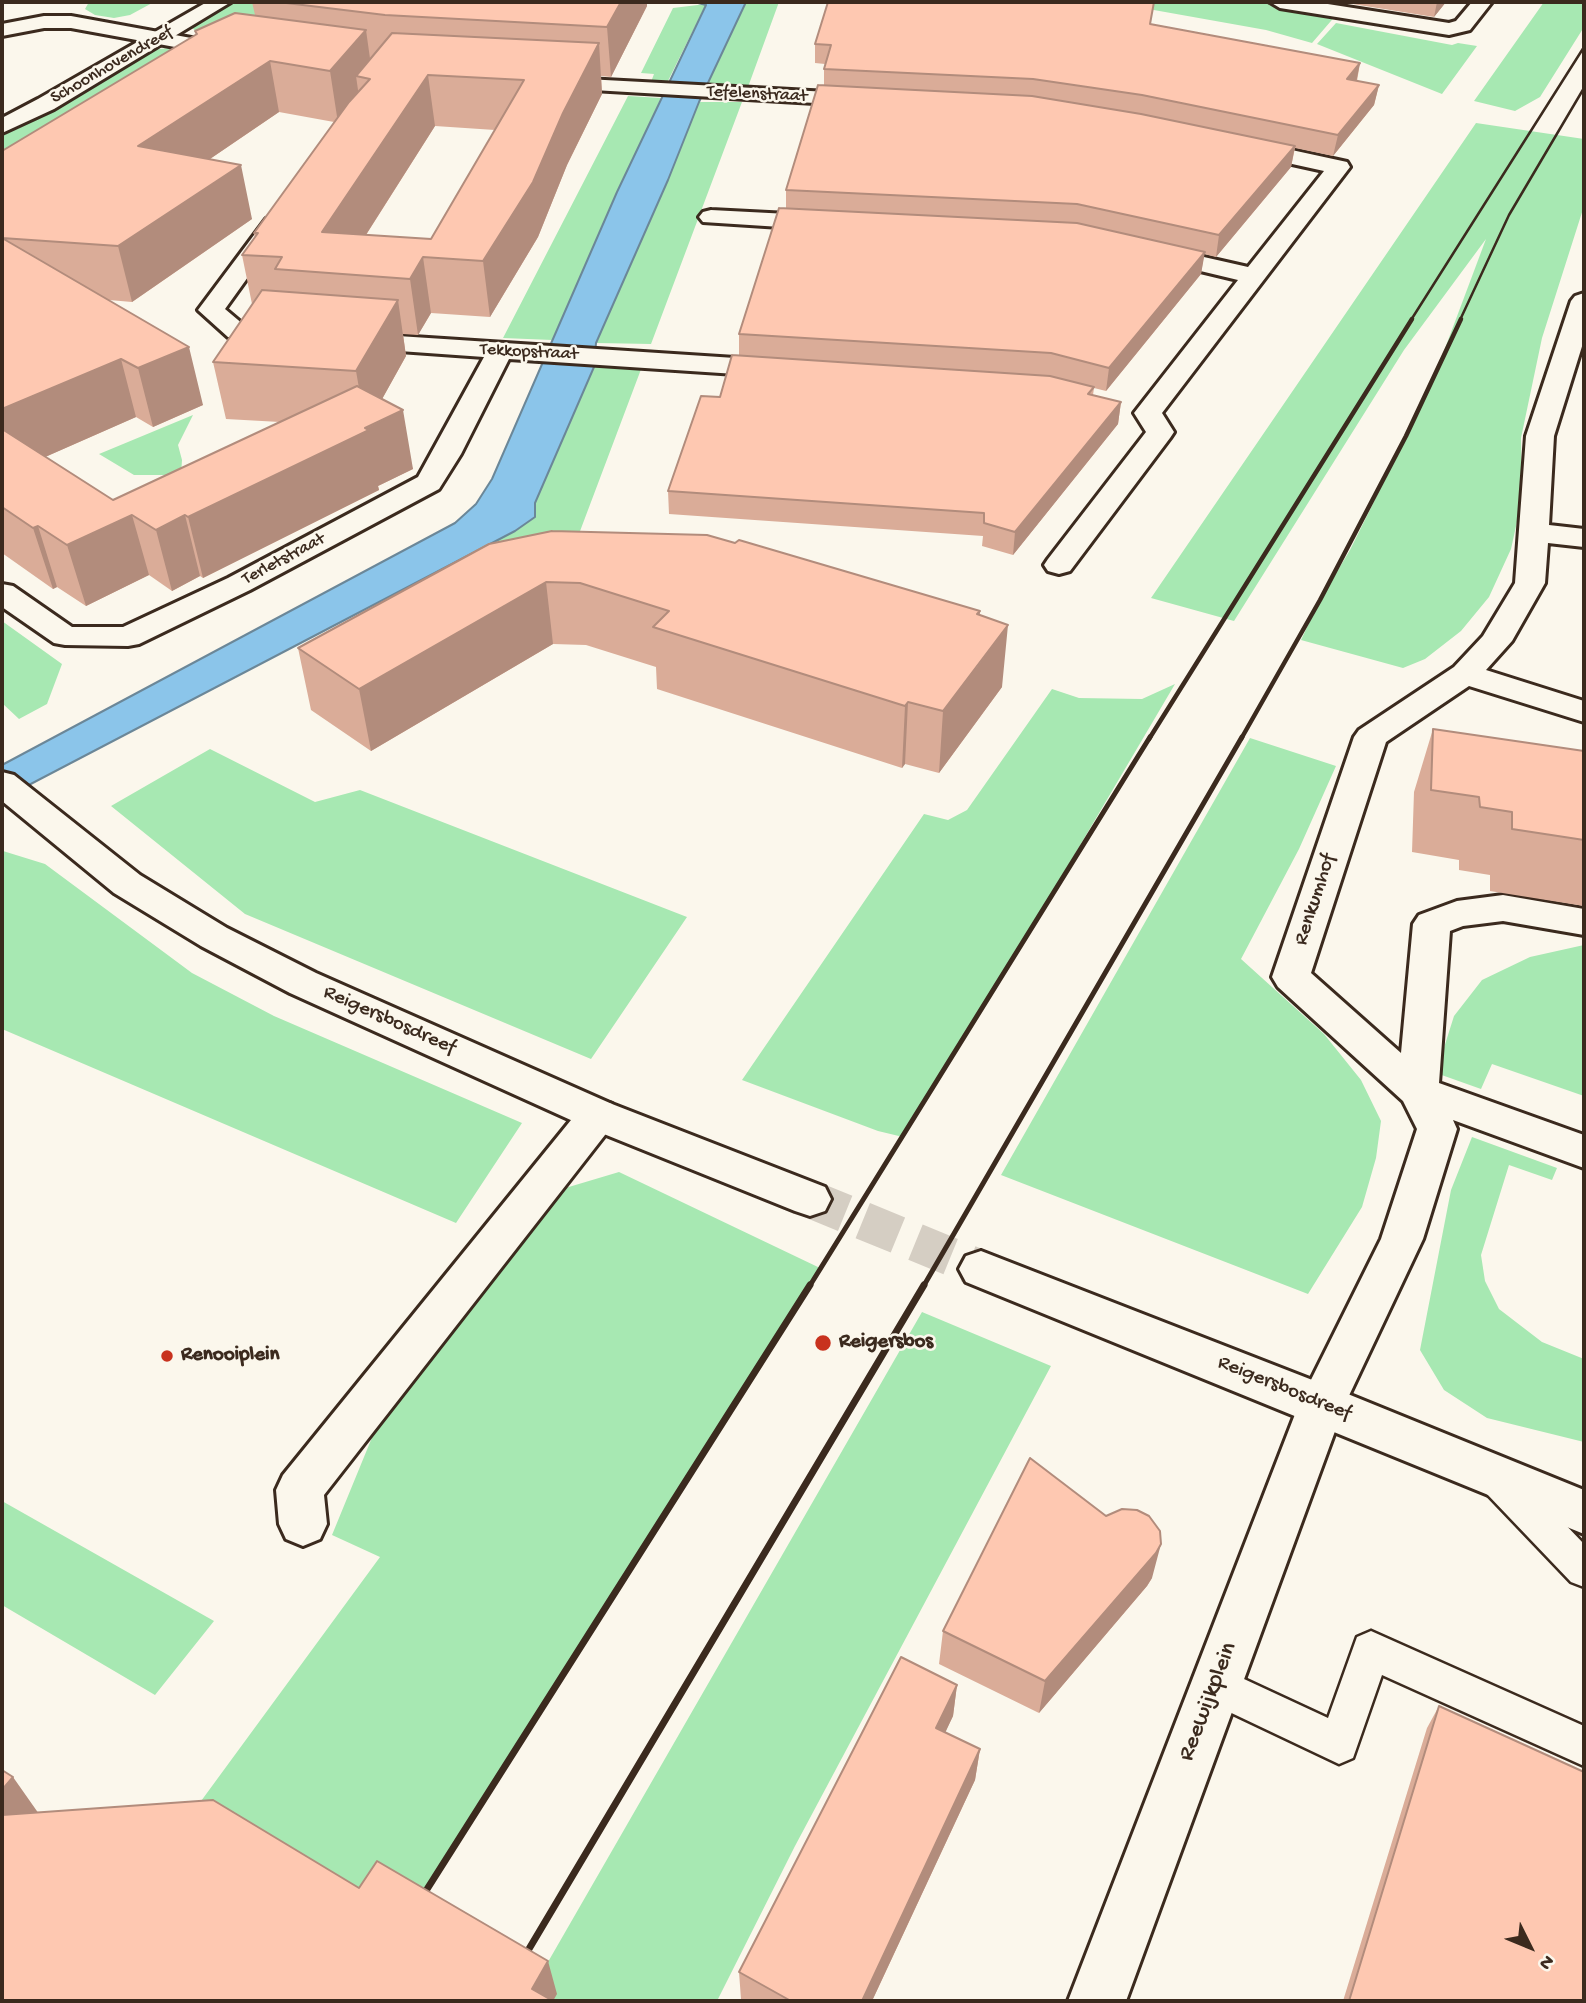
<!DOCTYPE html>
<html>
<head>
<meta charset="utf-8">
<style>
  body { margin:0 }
  #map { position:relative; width:1586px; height:2003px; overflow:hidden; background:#fbf7ec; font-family:"Gochi Hand",sans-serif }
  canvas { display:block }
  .frame { position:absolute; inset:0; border:4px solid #3b2a1e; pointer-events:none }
  .north { position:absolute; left:1495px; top:1912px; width:70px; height:70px; -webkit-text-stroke:5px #fbf7ec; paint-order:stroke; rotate:133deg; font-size:19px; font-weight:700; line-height:28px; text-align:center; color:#3b2a1e }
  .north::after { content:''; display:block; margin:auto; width:24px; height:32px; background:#3b2a1e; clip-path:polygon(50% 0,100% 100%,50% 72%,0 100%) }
</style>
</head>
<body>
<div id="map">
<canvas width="1586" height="2003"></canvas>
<div class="frame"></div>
<div class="north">N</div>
</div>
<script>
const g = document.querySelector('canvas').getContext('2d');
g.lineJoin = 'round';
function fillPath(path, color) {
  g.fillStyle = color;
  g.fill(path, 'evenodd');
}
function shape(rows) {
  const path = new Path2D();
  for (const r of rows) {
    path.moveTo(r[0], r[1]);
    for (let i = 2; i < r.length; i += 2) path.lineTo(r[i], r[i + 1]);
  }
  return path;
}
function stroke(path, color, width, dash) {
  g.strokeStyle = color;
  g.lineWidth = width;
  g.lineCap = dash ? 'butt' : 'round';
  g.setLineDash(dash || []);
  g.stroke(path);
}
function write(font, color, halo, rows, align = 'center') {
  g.font = font + ' "Gochi Hand",sans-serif';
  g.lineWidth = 5;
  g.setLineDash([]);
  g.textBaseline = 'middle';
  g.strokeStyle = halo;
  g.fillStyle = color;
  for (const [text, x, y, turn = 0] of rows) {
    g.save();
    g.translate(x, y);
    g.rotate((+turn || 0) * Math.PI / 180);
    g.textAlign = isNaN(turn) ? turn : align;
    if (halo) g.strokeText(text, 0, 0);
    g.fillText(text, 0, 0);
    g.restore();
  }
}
const green = shape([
  [89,2,154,2,130,15,114,18,95,15,85,9],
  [230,2,318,2,200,35,190,26],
  [746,2,779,2,748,87,707,85],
  [1109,2,1264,2,1337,14,1312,43,1266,30],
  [1544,2,1584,2,1584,27,1540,97,1515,111,1474,101],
  [706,4,667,83,651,82,654,74,641,73,673,8],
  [1336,23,1452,45,1458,43,1477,46,1442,94,1317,44],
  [186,46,2,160,2,134,142,51],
  [628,96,661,98,552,340,503,338],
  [699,102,742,102,651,344,596,343,668,180],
  [1476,123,1584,139,1584,206,1542,338,1521,438,1522,499,1511,549,1489,597,1461,631,1425,659,1403,668,1301,640,1320,600,1350,550,1429,391,1486,239,1404,350,1234,621,1151,598],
  [643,364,568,563,468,574,394,595,515,531,534,517,535,503,594,367],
  [193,415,178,445,182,460,181,475,134,475,99,454],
  [2,621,62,664,47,704,19,719,2,703],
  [1175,684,986,1005,903,1137,878,1131,742,1080,924,814,948,820,967,810,1052,689,1079,698,1142,699],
  [1250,738,1336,766,1299,849,1241,959,1324,1034,1361,1080,1381,1121,1376,1158,1362,1207,1308,1294,1001,1175],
  [210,749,315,802,360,790,687,917,591,1059,245,914,111,806],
  [3,851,45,864,192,973,274,1016,522,1123,456,1223,2,1029],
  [1584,945,1584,1096,1492,1064,1481,1089,1436,1073,1454,1016,1482,980,1530,957],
  [1472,1137,1557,1168,1552,1180,1509,1165,1481,1255,1485,1281,1499,1309,1542,1342,1584,1359,1584,1442,1487,1418,1444,1390,1420,1350,1451,1190],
  [619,1172,820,1268,374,1973,160,1857,380,1557,332,1535,380,1418,552,1192],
  [922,1312,1051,1366,795,1846,717,2001,556,2001,533,1988],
  [2,1501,214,1621,155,1695,2,1605]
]);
const water = shape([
  [746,2,699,102,668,180,596,343,594,367,535,503,535,517,515,531,2,799,2,765,455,523,476,504,492,479,617,192,706,5,698,3,746,2]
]);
const secondaryTunnel = shape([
  [810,1199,981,1269]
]);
const lane = shape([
  [1500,1466,1513,1470,1584,1544,1584,1587,1571,1582,1487,1494,1482,1482,1487,1470,1500,1466],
  [1371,1631,1584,1726,1584,1766,1382,1675,1353,1758,1339,1764,1202,1699,1196,1685,1202,1671,1216,1666,1328,1718,1357,1637,1371,1631]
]);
const street = shape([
  [1270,2,1315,2,1449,23,1456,21,1472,2,1492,2,1470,30,1449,35,1280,8,1270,2],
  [44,16,71,16,235,46,242,48,245,52,242,56,235,58,71,28,44,28,2,36,2,24,44,16],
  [549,77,866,94,874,95,877,100,874,105,866,106,542,87,538,83,542,79,549,77],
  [1241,139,1347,162,1350,167,1162,413,1174,432,1170,438,1070,571,1059,574,1048,571,1044,565,1048,559,1146,432,1134,413,1238,280,1142,257,1139,252,1142,247,1151,245,1248,267,1324,171,1233,151,1230,146,1233,141,1241,139],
  [711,210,827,216,835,218,839,223,835,228,827,230,703,222,699,217,703,212,711,210],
  [274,217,282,219,286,224,225,309,244,325,285,327,294,330,298,335,294,340,285,343,228,337,198,310,266,219,274,217],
  [1584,293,1584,340,1554,436,1549,525,1584,529,1584,547,1548,543,1545,583,1512,641,1486,670,1584,701,1584,722,1469,686,1386,742,1311,973,1401,1053,1413,924,1419,915,1457,901,1503,895,1584,909,1584,935,1503,921,1463,926,1450,931,1439,1083,1584,1135,1584,1168,1453,1120,1457,1129,1423,1239,1345,1404,1126,2001,1068,2001,1299,1404,1381,1239,1417,1129,1403,1101,1278,987,1272,977,1354,737,1359,730,1454,667,1483,636,1515,583,1526,436,1571,301,1575,296,1584,293],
  [352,333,781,361,790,363,794,369,790,375,781,377,509,359,461,454,439,489,250,590,139,644,128,646,65,645,54,643,2,607,2,584,13,586,72,627,123,627,228,578,418,477,484,357,343,347,339,341,343,335,352,333],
  [598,1100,612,1104,618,1115,612,1126,324,1495,327,1524,320,1539,303,1546,286,1539,279,1524,276,1490,283,1475,584,1104,598,1100]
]);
const secondary = shape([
  [207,2,231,2,54,109,2,133,2,118,38,99,207,2],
  [2,772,14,775,140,875,227,928,316,973,612,1104,825,1187,831,1199,825,1211,810,1216,795,1211,584,1126,290,993,201,946,114,893,2,801,2,772],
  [981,1251,1338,1390,1584,1490,1584,1534,966,1282,959,1269,966,1256,981,1251]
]);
const railFar3 = shape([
  [1411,320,1584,47],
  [1460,320,1509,215,1584,88]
]);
const railFar2 = shape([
  [1149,739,1412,319],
  [1241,739,1320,600,1406,436,1461,319]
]);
const railFar1 = shape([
  [809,1287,1150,737],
  [923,1287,1242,737]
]);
const rail = shape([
  [417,1905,810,1285],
  [498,2001,924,1285]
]);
const wall = shape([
  [252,2,647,2,647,6,611,77,601,76,602,94,567,165,538,237,490,317,431,313,418,335,403,334,406,356,382,399,413,469,378,486,379,490,203,578,200,576,172,591,149,575,86,606,57,587,53,589,2,553,2,151,196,35,195,31,255,15],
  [279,112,334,122,254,233,255,238,242,255,252,304,213,362,226,419,280,422,113,500,45,457,136,417,153,427,203,405,109,300,132,302,252,219,210,159],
  [435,126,495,130,431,239,366,235],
  [1340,2,1446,2,1434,17],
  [1151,24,1360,63,1357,81,1379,85,1374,105,1333,156,1295,148,1291,167,1216,257,1204,254,1201,274,1106,391,1094,388,1093,395,1121,402,1118,424,1013,555,982,546,983,536,669,514,668,491,720,397,739,356,739,334,786,209,786,190,824,85,824,69,825,64,815,63,815,44],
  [489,544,1002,687,939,773,905,764,902,768,657,689,656,667,586,645,553,644,371,751,311,710,298,648],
  [1433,729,1584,751,1584,906,1490,891,1490,875,1459,870,1459,860,1412,852,1414,792],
  [1152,1578,1147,1586,1039,1713,939,1664,943,1631],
  [957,1685,953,1716,945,1732,980,1749,975,1780,872,2001,745,2001,741,1999,739,1972],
  [1439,1706,1584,2001,1343,2001,1427,1728]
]);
const shadedWall = shape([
  [621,2,647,2,647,6,611,77,607,27],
  [1437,2,1446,2,1434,17],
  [366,30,373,80,356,76,359,97,338,123,330,71],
  [599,43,602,94,567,165,538,237,490,317,483,261],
  [270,61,279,112,151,199,138,146],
  [1360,63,1356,83,1347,79],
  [428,75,435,126,341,274,322,232],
  [1379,85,1374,105,1333,156,1338,135],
  [1295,146,1291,167,1216,257,1219,235],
  [241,165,252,219,132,302,118,246],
  [1205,252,1201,274,1106,391,1109,368],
  [423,257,431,313,418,335,410,279],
  [398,300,406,356,366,428,356,371],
  [189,347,203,405,153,427,138,368],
  [121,359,136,417,2,476,2,409],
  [1121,402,1118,424,1013,555,1015,532],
  [403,410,413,469,378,486,379,490,203,578,188,517],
  [132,515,149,575,86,606,67,545],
  [185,515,200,576,172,591,156,530],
  [38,526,57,587,53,589,33,528],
  [546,582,553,644,371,751,359,689],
  [980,611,976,668,1008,625,1002,687,939,773,943,711,977,614],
  [908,702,905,764,902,768,905,706],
  [1161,1544,1152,1578,1147,1586,1039,1713,1045,1681],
  [957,1685,953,1716,933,1759,936,1728],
  [980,1749,975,1780,872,2001,862,2001],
  [13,1777,39,1814,2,1844,2,1790],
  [548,1961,557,1994,553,2001,532,1989]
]);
const building = shape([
  [278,2,621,2,607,27,385,15,278,2],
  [828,2,1154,2,1150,24,1360,63,1347,79,1379,85,1338,135,1142,95,1033,79,824,69,831,45,815,44,828,2],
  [235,13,366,30,330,71,270,61,138,146,241,165,118,246,2,238,2,151,197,34,195,31,235,13],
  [392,33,599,43,563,113,533,182,483,261,423,257,410,279,275,269,282,257,242,255,258,233,254,233,349,102,370,79,356,76,392,33],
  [428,75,524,80,431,239,322,232,428,75],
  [818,85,1032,96,1141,114,1295,146,1219,235,1077,204,786,190,818,85],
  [779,208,1077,223,1205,252,1109,368,1051,353,739,334,779,208],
  [2,238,189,347,138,368,121,359,2,409,2,238],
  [262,290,398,300,356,371,213,362,262,290],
  [732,355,1050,376,1094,387,1088,394,1121,402,1015,532,984,523,984,513,668,491,701,396,720,397,732,355],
  [357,386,403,410,365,428,369,430,188,517,185,515,156,530,132,515,67,545,38,526,33,528,2,507,2,429,113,500,357,386],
  [552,531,707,535,735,543,739,540,980,611,977,614,1008,625,943,711,908,702,905,706,653,627,669,611,580,583,546,582,359,689,298,648,489,544,552,531],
  [1433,729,1584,751,1584,840,1512,829,1512,812,1480,807,1479,797,1431,790,1433,729],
  [1030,1458,1106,1516,1122,1509,1137,1510,1149,1516,1160,1531,1161,1544,1156,1553,1045,1681,943,1631,1030,1458],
  [901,1657,957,1685,936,1728,980,1749,862,2001,791,2001,739,1972,901,1657],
  [1439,1706,1584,1772,1584,2001,1349,2001,1439,1706],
  [2,1770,13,1777,2,1790,2,1770],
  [213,1800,359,1888,377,1861,548,1961,532,1989,553,2001,2,2001,2,1815,213,1800]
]);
const markers = [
  [823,1343,9,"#c8321e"],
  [167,1356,7,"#c8321e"]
];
const farStreetnames = [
  ["Schoonhovendreef",112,66,-30],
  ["Tefelenstraat",757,95,3],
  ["Tekkopstraat",529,353,3],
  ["Terletstraat",284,560,-28]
];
const streetNames = [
  ["Renkumhof",1316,900,-72],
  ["Reigersbosdreef",389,1021,24],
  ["Reigersbosdreef",1284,1389,22]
];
const poiNames = [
  ["Reigersbos",839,1343],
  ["Renooiplein",181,1356]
];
const nearStreetnames = [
  ["Reewijkplein",1209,1702,-69]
];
fillPath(green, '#a7e8b2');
fillPath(water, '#8bc5ea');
stroke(water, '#6b8798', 2);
stroke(secondaryTunnel, '#d5cec3', 38, [38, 19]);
stroke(lane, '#3b2a1e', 5);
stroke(street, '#3b2a1e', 6);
stroke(secondary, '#3b2a1e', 6);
fillPath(lane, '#fbf7ec');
fillPath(street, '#fbf7ec');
fillPath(secondary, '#fbf7ec');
stroke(railFar3, '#3b2a1e', 2.5);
stroke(railFar2, '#3b2a1e', 4.5);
stroke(railFar1, '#3b2a1e', 5);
stroke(rail, '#3b2a1e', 7);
fillPath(wall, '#daac98');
fillPath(shadedWall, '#b28c7c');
fillPath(building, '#fec8b1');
stroke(building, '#b28c7c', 2);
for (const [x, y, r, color] of markers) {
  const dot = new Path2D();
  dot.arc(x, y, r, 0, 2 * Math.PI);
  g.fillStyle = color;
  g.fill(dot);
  stroke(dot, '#fbf7ec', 2.5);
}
write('18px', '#3b2a1e', '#fbf7ec', farStreetnames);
write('21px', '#3b2a1e', '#fbf7ec', streetNames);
write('bold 21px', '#3b2a1e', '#fbf7ec', poiNames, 'left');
write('24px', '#3b2a1e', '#fbf7ec', nearStreetnames);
</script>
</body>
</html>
